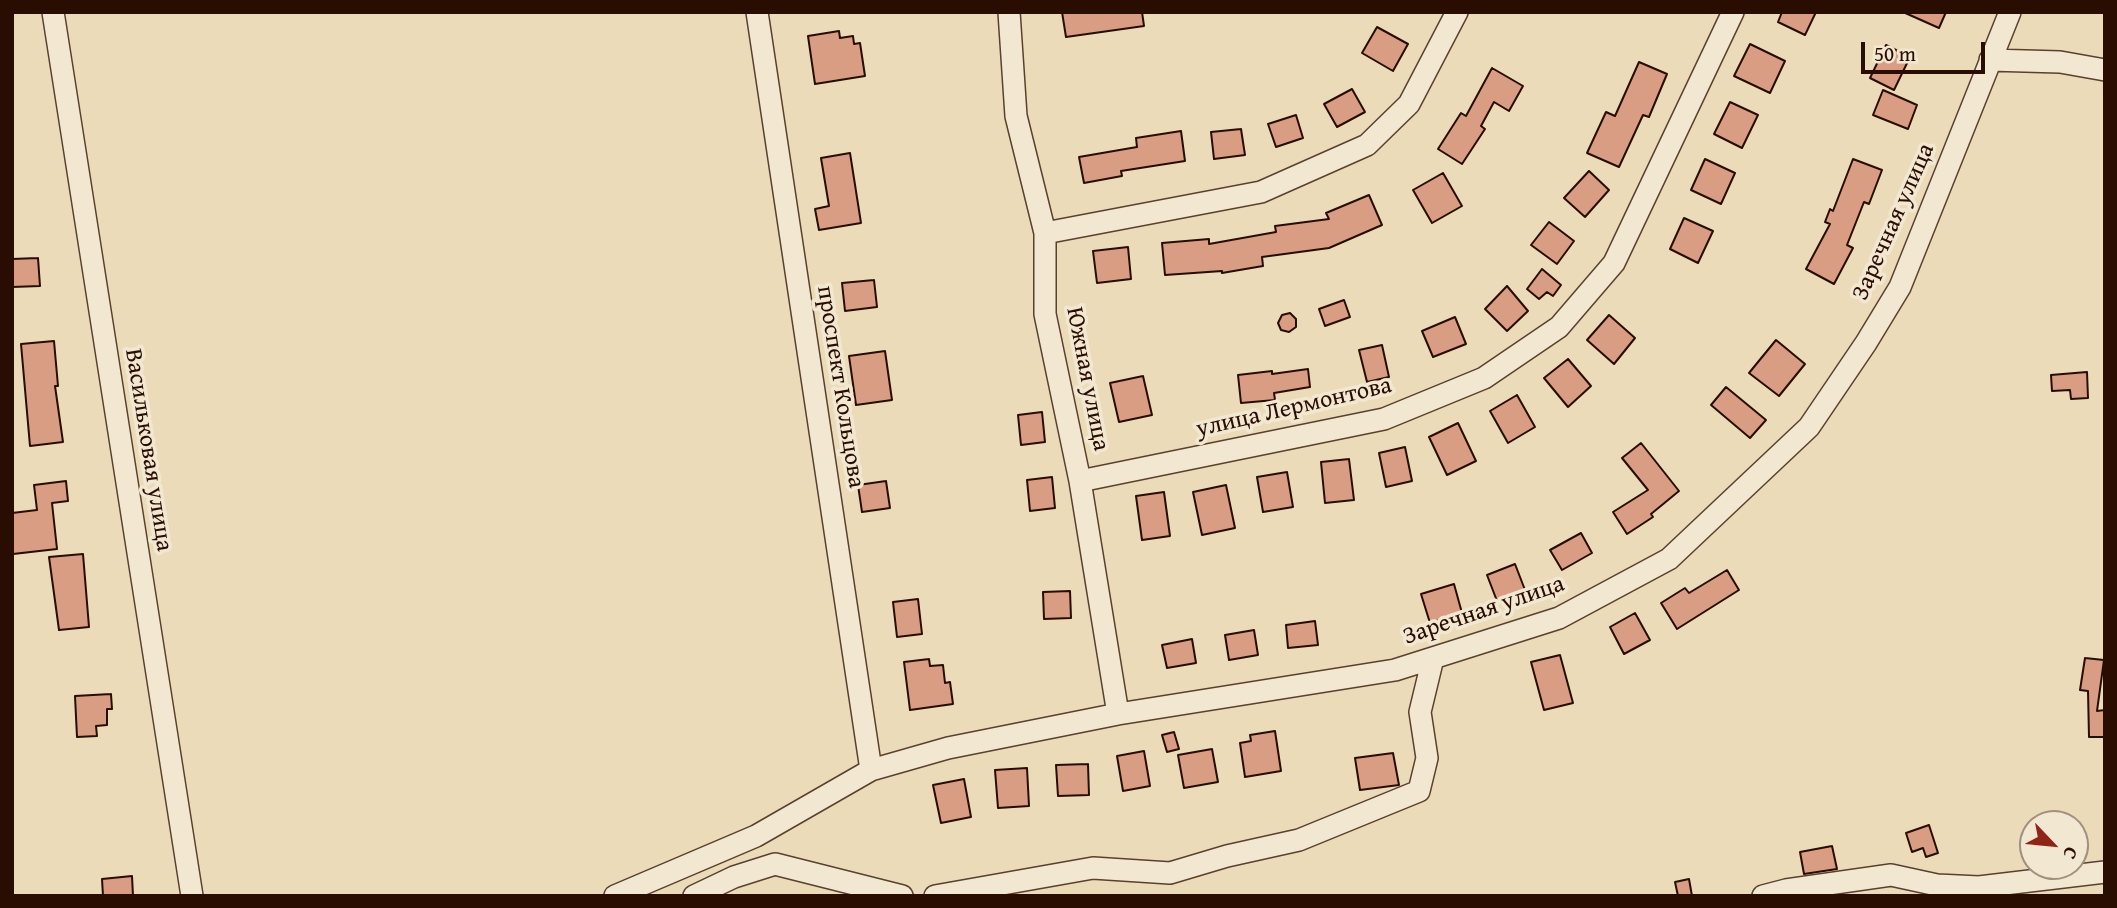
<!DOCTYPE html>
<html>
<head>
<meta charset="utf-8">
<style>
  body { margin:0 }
  #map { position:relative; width:2117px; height:908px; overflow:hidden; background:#ebdbb9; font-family:"Gentium Book Plus",serif }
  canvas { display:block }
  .frame { position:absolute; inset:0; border:14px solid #290d00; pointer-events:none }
  .north { position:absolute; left:2019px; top:810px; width:70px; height:70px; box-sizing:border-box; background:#f2e8d2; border:2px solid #a2907e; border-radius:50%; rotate:116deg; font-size:19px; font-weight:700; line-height:28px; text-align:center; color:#290d00 }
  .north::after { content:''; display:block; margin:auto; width:24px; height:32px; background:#8f2418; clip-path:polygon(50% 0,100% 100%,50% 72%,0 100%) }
  .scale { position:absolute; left:1861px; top:42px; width:124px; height:32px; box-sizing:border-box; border:4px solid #290d00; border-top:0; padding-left:9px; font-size:21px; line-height:24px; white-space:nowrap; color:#290d00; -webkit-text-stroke:5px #f2e8d2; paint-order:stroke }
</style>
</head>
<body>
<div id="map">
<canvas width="2117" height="908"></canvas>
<div class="frame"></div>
<div class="north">С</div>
<div class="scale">50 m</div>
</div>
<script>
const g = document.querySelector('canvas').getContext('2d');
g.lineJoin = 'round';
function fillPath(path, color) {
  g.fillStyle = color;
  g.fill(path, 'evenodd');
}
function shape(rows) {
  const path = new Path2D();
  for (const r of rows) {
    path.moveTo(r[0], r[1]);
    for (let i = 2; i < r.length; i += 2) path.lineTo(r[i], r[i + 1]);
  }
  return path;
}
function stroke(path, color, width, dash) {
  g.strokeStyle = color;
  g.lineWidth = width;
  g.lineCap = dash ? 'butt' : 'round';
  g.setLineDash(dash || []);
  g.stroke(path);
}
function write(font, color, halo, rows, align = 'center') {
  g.font = font + ' "Gentium Book Plus",serif';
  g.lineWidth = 7;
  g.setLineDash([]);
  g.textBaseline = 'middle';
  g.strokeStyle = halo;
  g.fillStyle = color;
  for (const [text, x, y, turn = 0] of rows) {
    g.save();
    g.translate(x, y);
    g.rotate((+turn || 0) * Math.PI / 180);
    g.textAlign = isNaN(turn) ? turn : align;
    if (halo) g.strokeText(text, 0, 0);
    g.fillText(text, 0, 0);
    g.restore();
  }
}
const building = shape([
  [1062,12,1142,12,1144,26,1066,37,1062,12],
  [1782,12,1816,12,1805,35,1778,22,1782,12],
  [1903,12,1946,12,1939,28,1903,12],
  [1377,27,1408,44,1393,71,1362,53,1377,27],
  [839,31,840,38,853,36,854,44,860,43,865,76,815,84,808,36,839,31],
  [1750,44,1785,61,1770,93,1734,76,1750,44],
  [1886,45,1910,57,1894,90,1870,78,1886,45],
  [1639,62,1667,74,1649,117,1643,115,1619,167,1587,153,1606,112,1615,116,1639,62],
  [1492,68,1523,86,1509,111,1494,102,1481,126,1485,129,1462,164,1438,149,1461,113,1466,116,1492,68],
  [1352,89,1365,112,1337,127,1324,104,1352,89],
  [1883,90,1917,105,1908,129,1873,115,1883,90],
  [1730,102,1758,115,1742,148,1714,134,1730,102],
  [1296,115,1303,138,1276,147,1268,124,1296,115],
  [1241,129,1245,155,1214,159,1211,132,1241,129],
  [1181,131,1185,161,1121,171,1122,176,1084,183,1079,157,1137,147,1136,138,1181,131],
  [850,153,861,223,819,230,815,209,829,206,821,158,850,153],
  [1705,159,1735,173,1721,204,1691,190,1705,159],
  [1853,159,1882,170,1869,204,1864,202,1847,245,1853,248,1834,284,1806,269,1830,224,1825,222,1830,209,1833,211,1853,159],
  [1589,171,1609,190,1585,217,1564,198,1589,171],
  [1443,173,1462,206,1432,223,1413,190,1443,173],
  [1369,195,1382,225,1329,248,1262,257,1263,266,1222,273,1222,271,1165,275,1162,243,1209,239,1209,244,1276,232,1275,226,1329,219,1326,213,1369,195],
  [1684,218,1713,231,1698,263,1670,249,1684,218],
  [1549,222,1574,241,1557,264,1531,245,1549,222],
  [1128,247,1131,279,1097,283,1093,251,1128,247],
  [38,258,40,286,12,287,12,259,38,258],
  [1542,269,1561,285,1553,296,1547,292,1539,299,1527,289,1542,269],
  [874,280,877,307,845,311,842,283,874,280],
  [1507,286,1528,311,1507,331,1485,309,1507,286],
  [1344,300,1350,317,1325,326,1319,309,1344,300],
  [1290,313,1296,319,1296,327,1289,332,1281,330,1278,323,1282,315,1290,313],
  [1609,315,1635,338,1614,364,1587,340,1609,315],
  [1455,317,1466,344,1433,357,1422,331,1455,317],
  [1776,340,1805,364,1779,396,1749,373,1776,340],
  [54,341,58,386,55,386,63,442,30,446,21,344,54,341],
  [1382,345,1389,377,1367,382,1359,350,1382,345],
  [885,351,892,400,856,405,849,356,885,351],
  [1568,359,1591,386,1568,407,1544,378,1568,359],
  [1308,369,1310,387,1274,393,1275,400,1241,403,1238,375,1272,371,1272,374,1308,369],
  [2087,372,2088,398,2071,399,2070,390,2052,391,2051,375,2087,372],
  [1143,376,1152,415,1119,422,1110,383,1143,376],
  [1726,387,1766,420,1750,438,1711,405,1726,387],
  [1517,395,1535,427,1508,443,1490,411,1517,395],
  [1042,412,1045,442,1021,445,1018,415,1042,412],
  [1458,423,1476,461,1447,475,1429,437,1458,423],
  [1641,443,1679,491,1651,514,1653,517,1627,534,1613,512,1648,490,1622,458,1641,443],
  [1405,447,1412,481,1386,487,1379,453,1405,447],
  [1349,459,1354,500,1325,503,1321,462,1349,459],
  [1287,472,1293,507,1263,512,1257,477,1287,472],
  [1052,477,1055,508,1030,511,1027,480,1052,477],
  [66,481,68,501,52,503,57,549,13,554,12,513,37,510,34,485,66,481],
  [886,481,890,508,862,512,858,485,886,481],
  [1226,485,1235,528,1202,535,1193,492,1226,485],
  [1164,492,1170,536,1142,540,1136,496,1164,492],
  [1581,533,1592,553,1562,570,1550,550,1581,533],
  [83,554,89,627,59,630,49,557,83,554],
  [1515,564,1525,590,1497,601,1487,575,1515,564],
  [1727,570,1739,590,1677,629,1661,603,1685,588,1689,593,1727,570],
  [1454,584,1462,613,1430,623,1421,594,1454,584],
  [1070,591,1071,618,1044,619,1043,592,1070,591],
  [918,599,922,634,897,637,893,602,918,599],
  [1635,613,1650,640,1624,654,1610,627,1635,613],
  [1315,621,1318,645,1288,648,1286,625,1315,621],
  [1254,630,1258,655,1229,660,1225,635,1254,630],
  [1192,639,1196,663,1167,668,1162,645,1192,639],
  [1560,655,1573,703,1544,710,1531,662,1560,655],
  [2085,658,2104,660,2097,711,2105,710,2105,737,2089,737,2088,691,2080,690,2085,658],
  [929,659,930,666,943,665,945,683,950,682,953,704,910,710,904,662,929,659],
  [111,694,112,709,107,709,107,725,96,726,97,736,77,737,75,696,111,694],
  [1275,731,1281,771,1245,777,1240,743,1251,741,1250,735,1275,731],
  [1174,732,1179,749,1167,752,1162,735,1174,732],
  [1212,749,1218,782,1184,788,1178,755,1212,749],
  [1144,751,1150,786,1123,791,1117,756,1144,751],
  [1393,753,1399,785,1360,790,1355,758,1393,753],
  [1088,764,1089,795,1058,796,1056,765,1088,764],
  [1027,768,1029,806,998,808,995,770,1027,768],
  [964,779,971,817,941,823,933,785,964,779],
  [1929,825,1938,853,1926,857,1923,848,1912,852,1906,833,1929,825],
  [1832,846,1837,869,1804,874,1800,852,1832,846],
  [132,876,133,896,103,896,102,879,132,876],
  [1689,879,1692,896,1678,896,1675,882,1689,879]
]);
const minor = shape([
  [53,12,192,896],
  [757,12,871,770],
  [1009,12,1016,116,1045,233,1045,314,1080,481,1118,714],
  [1990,60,2060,62,2105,70],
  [1045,233,1261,192,1367,145,1409,104,1457,12],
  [1080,481,1384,419,1484,378,1559,327,1614,263,1733,12],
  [615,896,756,836,871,770,948,748,1118,714,1395,670,1559,618,1669,559,1809,427,1866,343,1900,287,2010,12],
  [694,896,734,877,775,864,902,896],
  [935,896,1093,868,1170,873,1227,856,1299,840,1419,791,1427,758,1420,712,1433,658],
  [1763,896,1786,890,1891,875,1937,885,1979,887,2105,872]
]);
const streetNames = [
  ["Заречная улица",1894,222,-66],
  ["Южная улица",1087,379,79],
  ["проспект Кольцова",840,387,81],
  ["улица Лермонтова",1294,408,-13],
  ["Васильковая улица",148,450,81],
  ["Заречная улица",1484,611,-19]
];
fillPath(building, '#d89d83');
stroke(building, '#290d00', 2);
stroke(minor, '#5a402e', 24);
stroke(minor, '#f2e8d2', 21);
write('24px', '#290d00', '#f2e8d2', streetNames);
</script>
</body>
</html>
